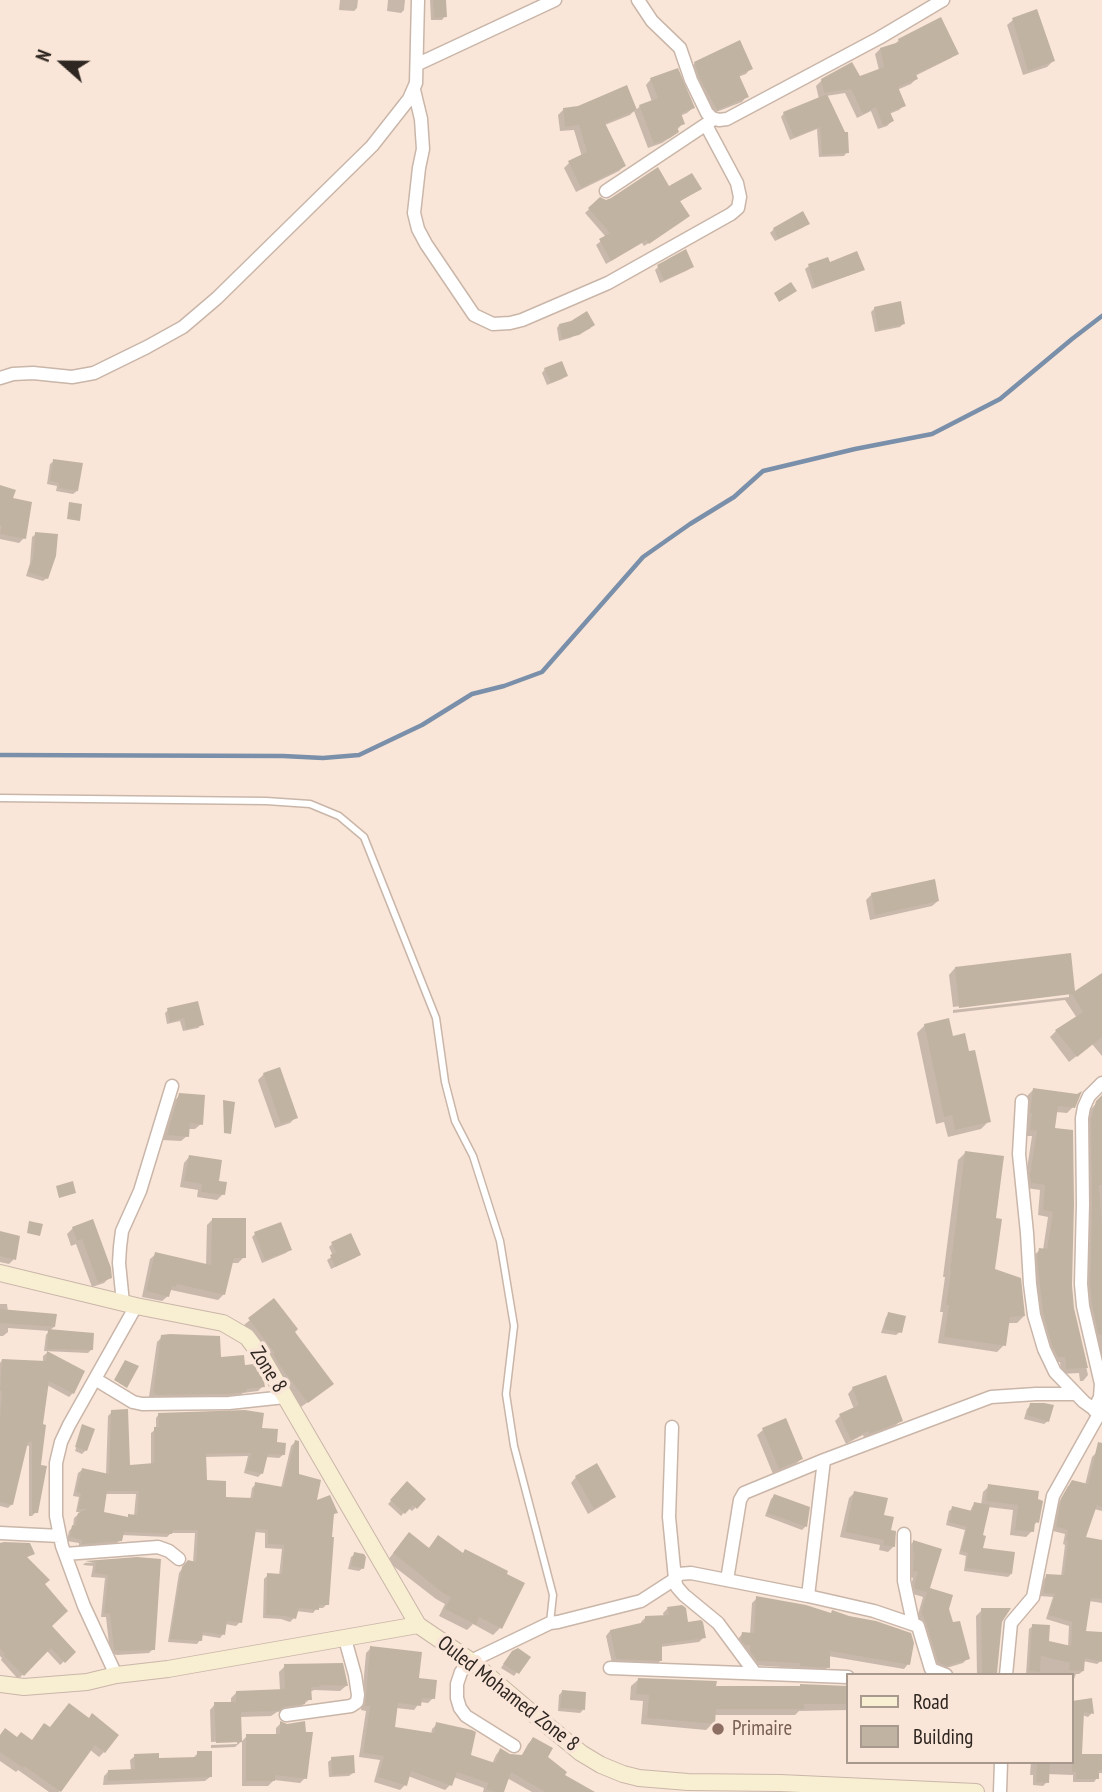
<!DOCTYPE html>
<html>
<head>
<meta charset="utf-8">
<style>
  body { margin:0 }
  #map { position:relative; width:1102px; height:1792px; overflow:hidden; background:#fae6d8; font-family:"PT Sans Narrow",sans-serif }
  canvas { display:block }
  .legend { position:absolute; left:846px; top:1673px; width:228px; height:91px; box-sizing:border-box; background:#fae6d8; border:2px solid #a8998f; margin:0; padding:9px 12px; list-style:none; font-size:21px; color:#2e2621 }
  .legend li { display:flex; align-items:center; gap:14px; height:35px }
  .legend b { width:35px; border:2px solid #a8998f }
  .north { position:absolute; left:28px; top:28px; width:70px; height:70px; -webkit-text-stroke:5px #fae6d8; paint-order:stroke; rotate:291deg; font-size:19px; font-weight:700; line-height:28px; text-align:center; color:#2e2621 }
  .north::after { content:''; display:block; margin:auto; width:24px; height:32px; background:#2e2621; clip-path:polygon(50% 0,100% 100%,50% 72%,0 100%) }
</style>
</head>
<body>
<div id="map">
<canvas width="1102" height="1792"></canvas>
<ul class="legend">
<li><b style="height:9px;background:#f8eed1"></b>Road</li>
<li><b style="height:19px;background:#c1b3a2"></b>Building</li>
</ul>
<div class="north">N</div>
</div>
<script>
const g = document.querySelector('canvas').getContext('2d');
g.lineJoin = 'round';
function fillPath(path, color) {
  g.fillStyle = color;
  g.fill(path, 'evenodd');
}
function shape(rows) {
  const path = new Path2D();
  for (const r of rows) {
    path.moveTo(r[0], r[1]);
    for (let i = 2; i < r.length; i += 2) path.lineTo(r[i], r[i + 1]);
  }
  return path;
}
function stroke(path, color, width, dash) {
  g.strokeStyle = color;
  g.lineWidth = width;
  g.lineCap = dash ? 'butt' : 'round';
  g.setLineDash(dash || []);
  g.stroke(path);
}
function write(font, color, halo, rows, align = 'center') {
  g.font = font + ' "PT Sans Narrow",sans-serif';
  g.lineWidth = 7;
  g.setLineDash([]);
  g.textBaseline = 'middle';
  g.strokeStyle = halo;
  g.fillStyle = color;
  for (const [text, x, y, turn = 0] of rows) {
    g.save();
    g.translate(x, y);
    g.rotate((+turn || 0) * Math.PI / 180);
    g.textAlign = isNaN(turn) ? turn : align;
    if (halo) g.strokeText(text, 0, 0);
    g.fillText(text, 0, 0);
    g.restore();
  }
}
const shadow = shape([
  [340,0,358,0,357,8,354,11,339,10],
  [388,0,405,0,404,10,401,13,387,11],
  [430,0,444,0,445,16,442,20,431,20],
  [1013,20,1053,61,1047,67,1023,75,1007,25],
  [899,40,956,53,951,58,915,76,916,79,911,84,897,90,904,105,899,110,889,114,892,121,887,126,878,129,871,111,857,118,845,93,826,96,847,152,844,156,819,157,817,129,790,140,781,117,784,113,819,99,816,86,822,80,859,79,879,70,875,54,880,49,893,46],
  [695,63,751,68,746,74,738,77,747,96,742,102,711,114,690,69],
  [651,79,693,108,687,113,680,116,683,123,671,137,662,143,648,148,634,111,630,115,605,125,624,166,619,171,576,192,564,168,569,163,582,157,574,130,560,131,558,115,564,109,578,107,626,88,635,111,640,106,652,102,646,85],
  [669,189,695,192,679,202,684,220,644,246,642,243,606,264,596,245,606,237,585,213,600,199,606,202],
  [804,227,775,241,770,233,774,229],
  [829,264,863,269,859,272,812,289,805,269,809,266],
  [692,266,688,270,660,283,655,270,658,267],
  [875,308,903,324,900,327,875,332,871,312],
  [559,325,591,328,570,338,559,341,557,328],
  [545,369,566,376,562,379,547,385,542,373],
  [54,461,77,491,73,494,56,491,57,486,47,484,50,464],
  [0,487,24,538,19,543,0,539],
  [36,534,47,578,43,581,26,576,30,563,32,537],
  [872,894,938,901,932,906,870,920,866,900],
  [955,968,1073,994,1102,975,1102,1056,1092,1044,1069,1062,1050,1037,1056,1031,1077,1018,1065,1000,953,1013,953,1010,1069,997,1069,993,953,1007,949,975],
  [168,1010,202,1024,198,1028,183,1031,180,1021,167,1024,165,1013],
  [925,1025,952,1038,989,1121,981,1129,948,1137,944,1122,936,1124,917,1033],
  [264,1074,296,1117,290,1123,275,1128,258,1080],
  [1033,1090,1073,1107,1067,1113,1056,1112,1053,1129,1073,1308,1088,1375,1083,1381,1080,1381,1079,1373,1061,1374,1060,1362,1052,1362,1038,1320,1034,1255,1040,1250,1043,1250,1048,1217,1038,1215,1040,1190,1026,1188,1025,1182,1032,1136,1025,1136,1028,1118,1025,1118,1027,1096],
  [180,1095,201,1124,195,1129,188,1129,187,1136,181,1141,162,1140,174,1101],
  [1102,1097,1102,1380,1086,1312,1085,1126,1091,1109],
  [965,1153,994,1220,993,1271,1024,1316,1017,1323,1007,1323,1004,1345,997,1352,938,1343,943,1312,940,1312,945,1277,943,1277,958,1160],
  [189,1157,217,1183,223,1194,217,1200,197,1197,198,1190,180,1187,184,1163],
  [212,1220,244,1257,238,1263,231,1263,224,1294,218,1300,171,1290,168,1296,162,1301,142,1297,150,1259,156,1254,206,1266,207,1225],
  [92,1221,110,1277,104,1283,92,1287,76,1244,71,1246,67,1234,73,1228],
  [0,1232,14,1259,9,1264,0,1262],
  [255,1234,290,1249,286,1253,262,1263,252,1237],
  [332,1244,359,1255,355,1258,331,1269,327,1260,333,1256,329,1247],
  [0,1304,7,1304,8,1312,54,1327,49,1331,92,1349,88,1353,44,1351,46,1335,49,1331,8,1328,8,1332,3,1336,0,1336],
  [889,1314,900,1332,896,1335,881,1333,886,1317],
  [250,1320,293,1332,326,1389,301,1407,272,1369,270,1359,244,1325],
  [162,1337,219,1359,244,1367,263,1386,258,1391,243,1393,239,1396,223,1398,152,1399,149,1397,157,1342],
  [47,1353,73,1393,69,1397,47,1385,41,1426,36,1512,32,1516,29,1516,29,1446,25,1445,12,1504,8,1508,0,1506,0,1363,2,1360,43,1362,43,1356],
  [853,1388,900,1421,895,1426,864,1438,863,1435,846,1444,835,1421,840,1416,854,1409,848,1394],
  [1031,1405,1048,1421,1044,1424,1024,1419,1027,1409],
  [112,1412,129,1467,151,1465,151,1433,156,1429,156,1418,159,1414,260,1430,275,1444,283,1455,279,1458,266,1457,262,1473,258,1477,244,1473,248,1456,204,1457,205,1482,224,1499,250,1500,252,1488,256,1484,281,1488,291,1446,295,1442,297,1476,315,1503,332,1515,327,1604,323,1608,317,1608,313,1613,296,1611,294,1618,290,1622,281,1619,263,1618,264,1579,268,1575,279,1576,282,1549,265,1548,265,1533,254,1532,240,1622,236,1626,225,1624,223,1634,220,1638,201,1635,200,1640,197,1644,168,1642,179,1573,184,1566,193,1563,195,1533,171,1533,167,1537,121,1535,120,1540,116,1544,79,1547,79,1543,67,1541,69,1531,73,1527,74,1518,81,1512,76,1512,79,1497,73,1496,78,1473,82,1470,106,1475,108,1416],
  [105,1494,136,1494,134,1516,129,1516,126,1519,102,1514],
  [83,1428,86,1450,82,1454,75,1451],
  [763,1430,801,1459,796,1464,773,1474,757,1435],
  [1096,1453,1102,1455,1102,1511,1094,1509,1084,1538,1102,1542,1102,1603,1089,1601,1084,1633,1102,1634,1101,1661,1097,1664,1083,1661,1083,1671,1079,1674,1076,1674,1072,1684,1072,1675,1026,1675,1029,1629,1033,1626,1047,1642,1068,1647,1069,1626,1046,1619,1053,1597,1040,1596,1043,1580,1047,1576,1061,1577,1065,1545,1063,1544,1065,1534,1053,1531,1058,1504,1068,1486,1085,1485,1092,1457],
  [576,1477,614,1497,608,1502,588,1514,571,1483],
  [407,1484,424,1499,412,1511,408,1508,401,1516,388,1504],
  [989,1486,1037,1492,1037,1522,1033,1526,1032,1531,1026,1537,1010,1535,1013,1510,988,1507,981,1536,981,1549,1011,1574,1008,1577,964,1571,966,1556,959,1554,965,1530,946,1525,949,1511,953,1508,970,1512,972,1507,975,1503,981,1505,983,1492],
  [854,1493,882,1516,894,1546,888,1552,879,1550,880,1545,840,1537,849,1498],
  [774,1496,806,1526,802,1530,765,1516,771,1499],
  [438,1538,500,1628,493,1635,473,1624,467,1630,439,1616,445,1604,436,1599,387,1561,403,1541,428,1549],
  [913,1542,927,1590,948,1608,952,1625,968,1658,963,1663,940,1670,933,1667,917,1618,923,1597,910,1593,909,1592,913,1578,908,1576,908,1547],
  [0,1543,32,1554,26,1558,43,1584,50,1626,74,1652,60,1665,47,1651,29,1669,18,1679,1,1660,2,1658,0,1656],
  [355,1554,363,1568,359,1571,348,1569,351,1557],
  [137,1559,153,1649,149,1653,117,1655,110,1653,106,1617,101,1617,105,1578,91,1577,93,1566,83,1565,85,1563],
  [757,1598,830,1615,908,1664,904,1669,828,1656,828,1667,823,1672,795,1671,795,1668,752,1665,746,1657,746,1650,740,1649,737,1645,738,1639,742,1634,750,1634,752,1603],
  [668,1608,704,1637,699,1642,660,1647,660,1661,656,1665,612,1663,606,1636,610,1631,641,1625,641,1622,645,1618,664,1617,663,1613],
  [982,1610,1001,1622,996,1672,993,1675,977,1675,976,1616],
  [371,1648,417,1679,433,1698,428,1703,420,1702,414,1710,396,1708,393,1729,431,1735,432,1729,437,1724,469,1756,492,1764,496,1755,500,1750,509,1755,521,1757,528,1744,533,1739,545,1757,562,1776,584,1792,532,1792,507,1778,502,1792,483,1792,484,1788,453,1777,450,1785,445,1790,408,1776,405,1785,400,1790,374,1782,380,1760,359,1757,366,1711,361,1710,366,1653],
  [509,1656,528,1657,514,1676,501,1668],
  [285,1666,346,1686,340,1691,314,1690,310,1692,310,1699,298,1709,277,1712,271,1716,240,1717,241,1742,235,1747,211,1748,211,1745,237,1744,237,1741,211,1742,210,1710,215,1704,231,1704,231,1698,236,1693,280,1691,279,1672],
  [638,1680,715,1687,848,1686,848,1710,799,1711,795,1715,714,1715,713,1723,706,1730,641,1724,643,1701,630,1700,631,1686],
  [562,1692,583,1710,580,1713,558,1711,559,1695],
  [1072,1702,1092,1713,1088,1717,1082,1715,1080,1756,1102,1755,1102,1773,1097,1773,1097,1778,1094,1782,1073,1782,1073,1775,1047,1774,1047,1782,1043,1786,1033,1785,1033,1775,1030,1775,1031,1762,1072,1762],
  [64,1710,104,1752,99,1757,89,1749,59,1792,49,1792,18,1770,16,1772,0,1761,0,1736,31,1741,49,1729],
  [281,1723,305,1778,300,1783,274,1780,268,1786,242,1786,242,1741,247,1736,276,1736,276,1728],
  [198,1753,210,1777,205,1781,103,1785,104,1776,109,1771,131,1771,130,1760,135,1756,157,1760,193,1758],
  [332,1759,353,1773,349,1776,329,1777,328,1762]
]);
const stream = shape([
  [0,755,283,756,323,758,359,755,422,725,472,694,504,686,542,672,643,557,690,524,734,497,763,471,855,449,932,434,1000,399,1072,339,1102,316]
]);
const building = shape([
  [433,0,446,0,447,17,434,18],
  [1037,9,1055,61,1028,71,1012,18],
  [941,17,959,54,916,74,918,79,898,87,906,106,890,112,894,121,883,126,876,107,863,114,851,89,824,93,821,79,852,62,860,76,884,67,880,48,899,42,898,39],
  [740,40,753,69,739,75,749,97,717,110,699,77,694,62],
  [678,68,695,108,681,113,685,124,677,127,679,132,670,138,654,144,639,105,658,98,650,78],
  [627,85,637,110,605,123,626,166,581,188,568,161,587,152,579,125,565,127,563,108,578,106],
  [827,94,845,132,848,132,849,153,822,155,820,127,794,137,783,112],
  [658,167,669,186,692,173,702,189,680,201,690,216,649,244,646,240,611,261,599,239,610,233,588,208,600,197,606,200,611,198],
  [803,211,810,224,778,239,773,228],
  [686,249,694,267,664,280,657,265],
  [857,251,865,270,815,287,808,264,828,257,830,262],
  [791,282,797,291,779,302,774,293],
  [901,301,905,324,878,330,874,307],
  [587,311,595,325,579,335,562,339,559,324,571,321],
  [562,361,568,376,551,383,544,368],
  [53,459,83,463,78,491,59,488,59,483,50,481],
  [0,485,16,490,13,498,32,502,26,539,0,534,2,526,0,525],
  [69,502,82,504,80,521,67,519],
  [35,532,58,534,56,556,48,579,28,572,33,558],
  [935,879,939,901,875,915,871,893],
  [1071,953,1075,991,1102,973,1102,1037,1077,1057,1055,1030,1083,1012,1072,994,959,1008,955,967],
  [198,1001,204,1025,186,1029,184,1018,170,1022,167,1008],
  [949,1018,953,1036,965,1033,969,1051,975,1050,991,1122,955,1130,952,1115,944,1117,924,1024],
  [280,1067,298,1118,281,1124,263,1073],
  [1033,1088,1077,1094,1082,1091,1075,1108,1058,1106,1055,1128,1073,1130,1074,1204,1072,1285,1074,1308,1088,1368,1066,1369,1065,1357,1058,1357,1052,1346,1043,1313,1037,1258,1039,1248,1047,1249,1053,1212,1043,1210,1045,1185,1031,1183,1030,1175,1037,1131,1030,1130,1032,1113,1030,1113],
  [179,1093,205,1095,203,1125,190,1123,189,1137,167,1135],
  [1102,1095,1102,1185,1099,1185,1102,1224,1102,1335,1098,1334,1092,1305,1090,1284,1092,1204,1091,1119,1096,1101],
  [223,1100,235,1102,231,1134,224,1133],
  [965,1151,1004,1156,996,1218,1002,1219,995,1269,1021,1278,1025,1316,1010,1317,1006,1346,944,1337,949,1305,946,1305,951,1271,950,1270],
  [189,1155,222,1160,219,1181,227,1182,225,1195,201,1192,202,1184,184,1181],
  [73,1181,76,1193,59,1198,56,1186],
  [212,1218,246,1218,246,1258,234,1258,225,1295,177,1284,176,1287,172,1286,169,1297,146,1291,155,1252,211,1265],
  [93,1219,111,1268,112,1278,98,1283,82,1239,77,1241,72,1227],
  [29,1221,43,1224,40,1236,27,1233],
  [281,1222,292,1250,265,1260,254,1232],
  [0,1231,20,1236,16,1260,0,1256],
  [351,1233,361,1255,335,1267,330,1255,336,1252,331,1242],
  [274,1298,298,1329,295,1332,334,1384,308,1403,278,1363,273,1354,275,1353,248,1318],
  [0,1309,57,1314,55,1327,0,1323],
  [888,1312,906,1316,902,1333,884,1329],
  [48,1329,94,1333,93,1350,47,1349],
  [170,1334,220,1336,221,1357,244,1355,245,1365,254,1364,264,1381,265,1387,246,1389,246,1392,228,1394,158,1395,153,1393,161,1335],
  [47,1351,85,1371,74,1394,49,1381,43,1424,46,1425,41,1465,47,1466,38,1513,32,1513,32,1442,28,1442,13,1505,0,1502,0,1417,2,1391,0,1391,2,1359,46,1361],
  [125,1360,139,1366,127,1388,114,1380],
  [886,1375,903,1421,869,1434,868,1431,851,1440,839,1414,859,1405,852,1387],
  [1030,1403,1044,1403,1054,1405,1049,1422,1027,1415],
  [128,1409,130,1465,154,1463,154,1427,159,1427,158,1413,245,1410,264,1413,262,1428,278,1429,277,1442,286,1443,285,1455,268,1454,263,1474,246,1470,251,1453,206,1454,207,1480,226,1481,226,1497,253,1498,255,1482,283,1487,295,1440,299,1441,299,1474,321,1480,317,1500,330,1495,338,1513,334,1514,332,1537,334,1537,329,1605,319,1605,319,1610,299,1608,296,1619,285,1616,266,1615,267,1573,282,1574,284,1545,268,1544,268,1530,256,1529,242,1623,227,1621,225,1635,203,1632,202,1641,170,1639,182,1567,188,1560,196,1562,198,1530,173,1530,172,1534,124,1532,122,1541,82,1544,82,1540,70,1537,72,1525,75,1526,78,1513,87,1509,78,1509,81,1494,76,1492,82,1468,109,1474,111,1410],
  [107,1491,139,1491,137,1515,128,1514,128,1517,104,1512],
  [786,1418,803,1459,779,1469,762,1428],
  [82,1424,95,1429,87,1451,75,1447],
  [1098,1442,1102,1443,1102,1507,1097,1505,1086,1537,1102,1540,1102,1599,1091,1598,1086,1631,1102,1632,1102,1662,1085,1658,1084,1671,1069,1670,1070,1663,1041,1656,1040,1672,1029,1671,1032,1624,1050,1625,1049,1641,1071,1646,1072,1622,1048,1615,1055,1594,1043,1593,1046,1574,1064,1575,1068,1541,1066,1541,1068,1530,1056,1527,1061,1499,1072,1480,1088,1484],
  [597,1463,616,1497,594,1509,575,1476],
  [407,1481,426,1499,417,1509,413,1505,405,1514,390,1500],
  [988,1484,1039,1491,1038,1499,1043,1501,1039,1523,1035,1522,1034,1532,1015,1530,1018,1505,986,1501],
  [854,1491,888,1498,884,1515,894,1517,891,1530,896,1531,895,1547,883,1545,884,1540,845,1532],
  [774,1494,810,1507,807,1527,767,1513],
  [974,1502,990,1505,983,1535,986,1536,983,1548,1015,1552,1012,1574,966,1568,968,1553,961,1551,967,1527,949,1522,952,1506,972,1511],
  [409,1532,429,1548,438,1535,463,1553,465,1549,508,1571,507,1574,525,1583,502,1629,479,1617,476,1625,445,1609,451,1597,443,1593,393,1553],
  [913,1540,942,1549,930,1588,953,1595,949,1609,953,1622,960,1621,970,1659,946,1666,938,1662,926,1623,921,1612,927,1592,915,1589,914,1585,918,1572,913,1571,914,1551,913,1551],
  [4,1542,30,1543,35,1554,27,1557,50,1580,45,1584,68,1611,52,1626,76,1652,65,1663,51,1648,24,1676,3,1655,5,1654,0,1649,0,1543],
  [354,1552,364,1554,366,1557,364,1569,351,1566],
  [137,1557,161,1559,155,1650,122,1651,114,1650,110,1614,104,1613,108,1575,94,1573,96,1563,85,1561],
  [756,1596,806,1605,831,1613,832,1610,849,1616,876,1621,911,1633,914,1643,910,1665,830,1651,830,1668,800,1666,800,1663,757,1661,750,1651,750,1645,745,1645,741,1640,742,1632,754,1633],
  [682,1605,686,1608,688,1622,701,1620,703,1622,706,1638,662,1644,662,1661,616,1659,610,1630,645,1622,645,1616,669,1615,667,1607],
  [981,1608,1011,1608,1002,1622,997,1673,982,1673],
  [370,1646,422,1652,419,1678,437,1680,435,1699,422,1698,421,1706,398,1703,395,1727,434,1733,436,1722,472,1730,476,1732,471,1755,495,1763,500,1748,510,1754,522,1755,533,1737,553,1748,548,1757,567,1772,565,1775,595,1792,545,1792,511,1772,504,1792,495,1792,486,1789,488,1783,457,1772,452,1786,411,1771,407,1786,378,1777,384,1756,363,1753,370,1706,365,1706],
  [518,1648,531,1657,519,1674,503,1664,512,1651],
  [343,1663,348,1686,320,1685,319,1687,311,1687,312,1700,305,1700,305,1704,284,1707,278,1711,241,1712,242,1742,216,1743,214,1702,236,1702,236,1691,285,1689,284,1664],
  [638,1678,717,1681,716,1686,800,1686,800,1684,848,1686,848,1704,804,1704,804,1709,716,1709,715,1724,647,1718,649,1695,636,1694],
  [562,1690,586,1692,585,1710,560,1708],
  [1092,1698,1094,1714,1084,1712,1082,1754,1102,1754,1102,1770,1099,1770,1099,1779,1076,1779,1076,1772,1072,1772,1072,1701],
  [69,1703,89,1718,92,1713,119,1735,105,1753,95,1745,61,1792,24,1766,23,1768,0,1752,0,1735,5,1728,17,1737,21,1732,32,1740,44,1723,50,1727],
  [280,1721,287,1724,305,1721,306,1732,313,1732,307,1779,275,1775,275,1781,246,1781,246,1734,280,1734],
  [197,1751,212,1751,212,1777,107,1781,108,1770,135,1769,134,1754,159,1753,159,1758,197,1757],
  [354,1755,355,1773,332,1775,331,1757],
  [1037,1762,1050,1762,1049,1783,1036,1782]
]);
const lane = shape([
  [0,798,266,801,310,804,339,816,364,837,436,1018,445,1082,455,1121,473,1156,500,1241,514,1326,506,1394,514,1446,553,1595,550,1623]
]);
const street = shape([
  [638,0,652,21,680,48,691,80,707,113,712,118,719,120,727,119,879,38,943,0],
  [418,64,555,0],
  [414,90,421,119,423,149,419,168,414,213,418,229,426,244,474,315,493,324,510,323,522,320,608,283,731,214,738,208,740,197,737,183,706,125],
  [606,191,711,121],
  [0,378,13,374,33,373,72,377,94,373,147,347,183,327,217,298,372,146,409,99,416,83,418,0],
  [1022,1101,1019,1154,1027,1233,1030,1284,1034,1315,1044,1349,1055,1372,1084,1402,1102,1415],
  [123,1303,119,1263,120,1247,122,1231,140,1191,172,1086],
  [95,1379,133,1402,142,1404,229,1403,285,1397],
  [1094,1410,1100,1397,1101,1384,1083,1306,1081,1284,1083,1204,1082,1118,1084,1107,1089,1096,1102,1083],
  [0,1533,60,1536],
  [904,1534,904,1581,913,1623],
  [65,1554,158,1547,169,1551,179,1559],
  [727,1580,740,1500,744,1493,824,1460],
  [808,1596,874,1611,918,1626,931,1669,946,1675],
  [610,1668,848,1677],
  [755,1673,718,1623,684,1595,677,1587,675,1581,678,1574,691,1573,808,1596,824,1460,991,1397,1036,1394,1076,1394],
  [116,1675,84,1606,62,1546,56,1516,56,1463,61,1442,69,1425,136,1306],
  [1006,1675,1011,1623,1033,1597,1053,1496,1099,1414],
  [286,1715,351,1706,357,1702,358,1695,355,1675,345,1639],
  [514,1746,466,1716,460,1708,457,1698,457,1684,461,1672,471,1661,550,1623,558,1622,641,1601,675,1579,669,1517,672,1427],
  [1000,1792,1001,1762]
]);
const secondary = shape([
  [0,1273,136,1306,223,1323,247,1337,262,1357,418,1625],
  [0,1684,24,1687,87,1682,116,1675,168,1669,418,1625,471,1661,531,1712,581,1753,601,1765,623,1774,639,1778,688,1782,780,1783,976,1792]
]);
const markers = [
  [718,1729,7,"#8d6e63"]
];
const streetNames = [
  ["Zone 8",268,1370,58],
  ["Ouled Mohamed Zone 8",508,1694,38]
];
const educationNames = [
  ["Primaire",732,1729]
];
fillPath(shadow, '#0003');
stroke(stream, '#7a8fa9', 4.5);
fillPath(building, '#c1b3a2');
stroke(lane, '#c9b6a9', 9);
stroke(street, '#c9b6a9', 15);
stroke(secondary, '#c9b6a9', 18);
stroke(lane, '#fff', 6);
stroke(street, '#fff', 12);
stroke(secondary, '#f8eed1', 16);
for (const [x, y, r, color] of markers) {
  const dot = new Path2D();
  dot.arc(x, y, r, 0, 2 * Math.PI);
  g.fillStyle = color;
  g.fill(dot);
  stroke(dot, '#fae6d8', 2.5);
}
write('21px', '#2e2621', '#fae6d8', streetNames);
write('21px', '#785e54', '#fae6d8', educationNames, 'left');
</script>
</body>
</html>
